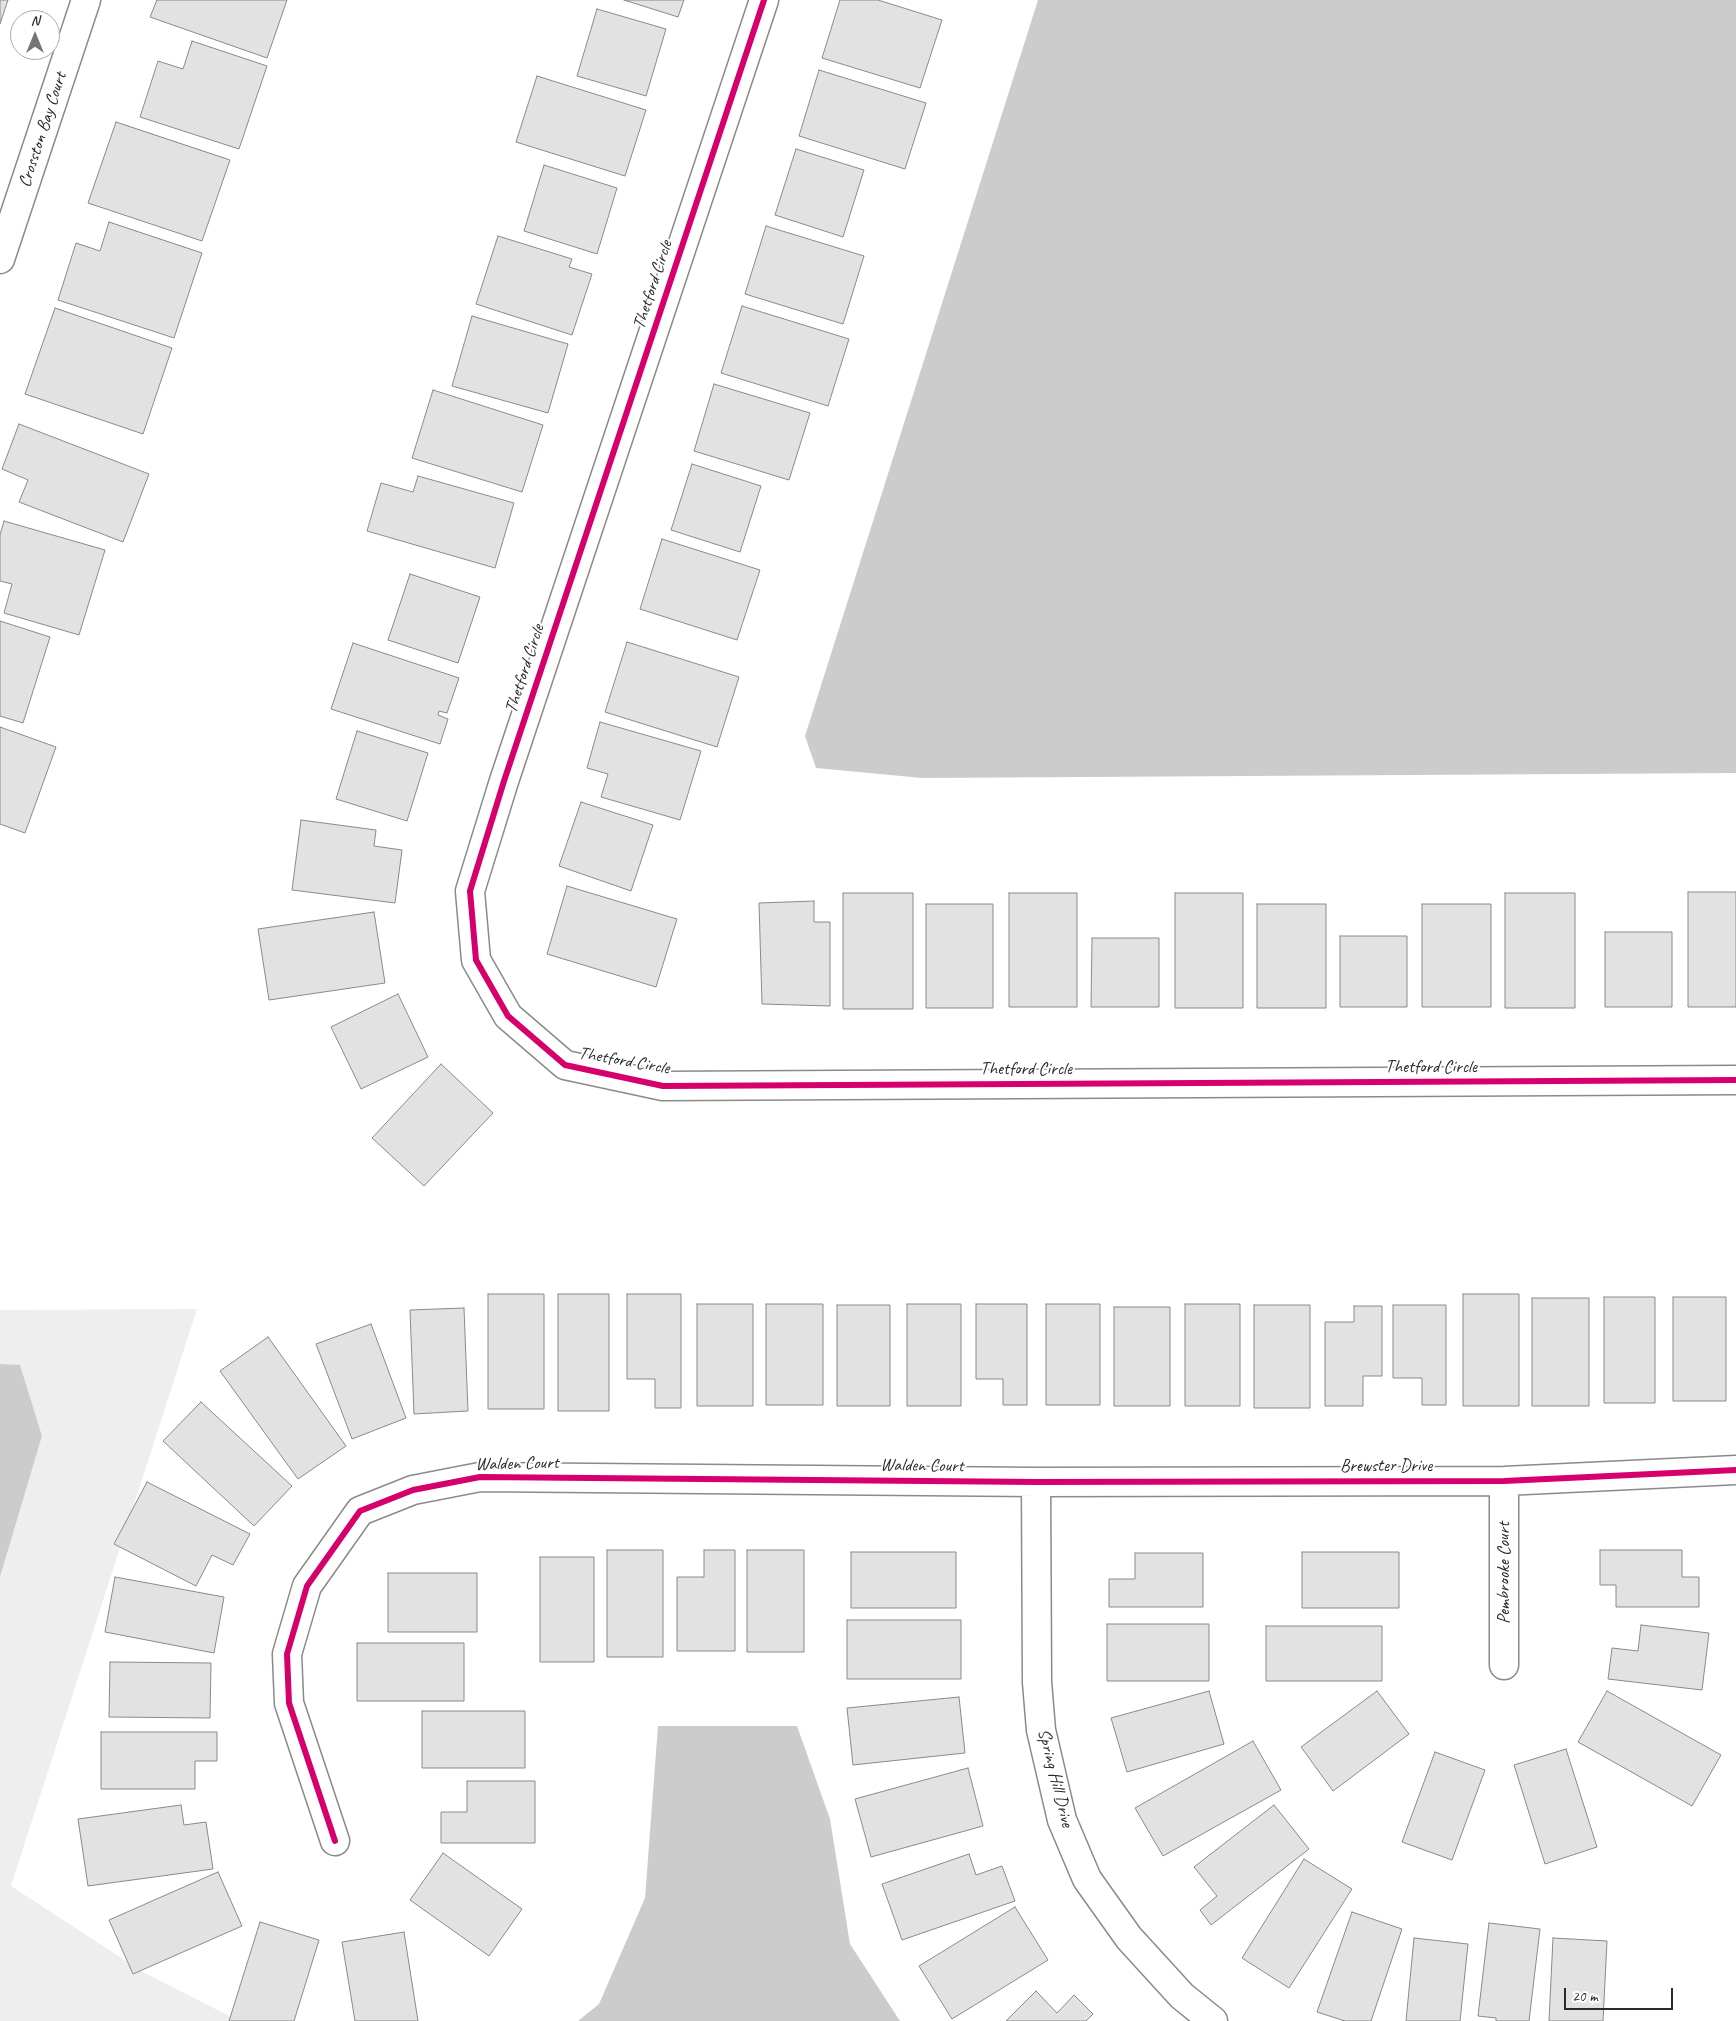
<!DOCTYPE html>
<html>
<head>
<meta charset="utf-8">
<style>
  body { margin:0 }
  #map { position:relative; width:1736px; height:2021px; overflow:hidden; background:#fff; font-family:Caveat,sans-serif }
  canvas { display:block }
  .north { position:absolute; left:10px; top:10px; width:50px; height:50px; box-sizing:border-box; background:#fff; border:1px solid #aaa; border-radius:50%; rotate:0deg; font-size:14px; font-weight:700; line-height:20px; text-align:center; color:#2b2b2b }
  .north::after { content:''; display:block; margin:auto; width:18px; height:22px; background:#757575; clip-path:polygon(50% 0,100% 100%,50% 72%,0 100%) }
  .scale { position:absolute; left:1564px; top:1988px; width:109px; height:22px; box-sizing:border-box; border:2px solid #2b2b2b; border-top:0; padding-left:6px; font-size:15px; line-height:18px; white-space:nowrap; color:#2b2b2b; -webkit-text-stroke:4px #fff; paint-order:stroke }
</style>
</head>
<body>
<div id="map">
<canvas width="1736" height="2021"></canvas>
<div class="north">N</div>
<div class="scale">20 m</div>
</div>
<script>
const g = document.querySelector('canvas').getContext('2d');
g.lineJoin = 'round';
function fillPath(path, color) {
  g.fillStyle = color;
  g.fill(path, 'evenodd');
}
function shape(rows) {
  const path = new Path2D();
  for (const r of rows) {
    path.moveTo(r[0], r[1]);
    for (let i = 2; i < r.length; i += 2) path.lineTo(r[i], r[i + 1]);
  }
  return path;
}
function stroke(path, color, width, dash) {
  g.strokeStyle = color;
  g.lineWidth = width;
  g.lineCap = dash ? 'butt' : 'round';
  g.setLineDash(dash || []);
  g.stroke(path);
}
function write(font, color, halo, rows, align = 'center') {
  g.font = font + ' Caveat,sans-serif';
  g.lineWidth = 4;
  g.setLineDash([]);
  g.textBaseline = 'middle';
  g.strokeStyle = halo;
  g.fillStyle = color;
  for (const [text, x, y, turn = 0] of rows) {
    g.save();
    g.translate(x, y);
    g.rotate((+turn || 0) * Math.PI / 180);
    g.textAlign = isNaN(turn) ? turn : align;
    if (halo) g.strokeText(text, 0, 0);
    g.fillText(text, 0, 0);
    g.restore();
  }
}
const built = shape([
  [197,1309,11,1886,143,1972,239,2021,0,2021,0,1577,42,1436,20,1366,0,1364,0,1310]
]);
const water = shape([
  [1038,0,1736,0,1736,773,922,778,816,768,805,736],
  [0,1364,20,1365,42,1436,0,1577],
  [658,1726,797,1726,830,1819,850,1944,900,2021,578,2021,599,2004,645,1898]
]);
const building = shape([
  [0,0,8,0,0,24,0,0],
  [157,0,287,0,267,58,150,17,157,0],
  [624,0,684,0,678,17,624,0],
  [840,0,878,0,942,20,920,88,822,58,840,0],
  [597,9,666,29,646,96,577,76,597,9],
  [192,41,267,66,239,149,140,117,158,61,183,69,192,41],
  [819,70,926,103,905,169,799,136,819,70],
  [537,76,646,110,625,176,516,142,537,76],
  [116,122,230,160,202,241,88,203,116,122],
  [796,149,864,170,843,237,775,215,796,149],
  [544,165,617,188,597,254,524,231,544,165],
  [109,222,202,253,174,338,58,300,76,243,100,251,109,222],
  [766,226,864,256,843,324,745,294,766,226],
  [498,236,572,259,569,267,592,274,572,335,476,304,498,236],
  [742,306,849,339,828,406,721,373,742,306],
  [55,308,172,348,143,434,25,394,55,308],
  [472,316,568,344,548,413,452,386,472,316],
  [714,384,810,413,789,480,694,451,714,384],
  [433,390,543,425,522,492,412,458,433,390],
  [19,424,149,474,123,542,19,502,28,480,2,469,19,424],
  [692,464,761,486,740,552,671,530,692,464],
  [418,476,514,503,495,568,367,531,381,483,413,492,418,476],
  [4,521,105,550,79,635,4,613,12,584,0,581,0,535,4,521],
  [662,539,760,570,737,640,640,609,662,539],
  [410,574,480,597,458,663,388,640,410,574],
  [0,621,50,637,23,723,0,716,0,621],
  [627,642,739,677,717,747,605,712,627,642],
  [353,643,459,678,447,713,439,711,438,715,448,719,440,744,331,709,353,643],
  [600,722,701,751,680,820,601,797,608,774,587,768,600,722],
  [0,727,56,747,25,833,0,824,0,727],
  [357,731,428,753,407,821,336,799,357,731],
  [581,802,653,825,631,891,559,866,581,802],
  [301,820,376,830,374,846,402,850,395,903,292,890,301,820],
  [567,886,677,919,656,987,547,954,567,886],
  [1688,892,1736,892,1736,1007,1688,1007,1688,892],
  [843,893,913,893,913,1009,843,1009,843,893],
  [1009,893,1077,893,1077,1007,1009,1007,1009,893],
  [1175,893,1243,893,1243,1008,1175,1008,1175,893],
  [1505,893,1575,893,1575,1008,1505,1008,1505,893],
  [814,901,814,922,830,922,830,1006,762,1004,759,903,814,901],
  [926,904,993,904,993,1008,926,1008,926,904],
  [1257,904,1326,904,1326,1008,1257,1008,1257,904],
  [1422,904,1491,904,1491,1007,1422,1007,1422,904],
  [374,912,385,983,269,1000,258,929,374,912],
  [1605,932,1672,932,1672,1007,1605,1007,1605,932],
  [1340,936,1407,936,1407,1007,1340,1007,1340,936],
  [1092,938,1159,938,1159,1007,1091,1007,1092,938],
  [398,994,428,1057,361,1089,331,1027,398,994],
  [441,1064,493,1113,424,1186,372,1138,441,1064],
  [488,1294,544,1294,544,1409,488,1409,488,1294],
  [558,1294,609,1294,609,1411,558,1411,558,1294],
  [627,1294,681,1294,681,1408,655,1408,655,1379,627,1379,627,1294],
  [1463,1294,1519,1294,1519,1406,1463,1406,1463,1294],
  [1604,1297,1655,1297,1655,1403,1604,1403,1604,1297],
  [1673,1297,1726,1297,1726,1401,1673,1401,1673,1297],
  [1532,1298,1589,1298,1589,1406,1532,1406,1532,1298],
  [697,1304,753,1304,753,1406,697,1406,697,1304],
  [766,1304,823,1304,823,1405,766,1405,766,1304],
  [907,1304,961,1304,961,1406,907,1406,907,1304],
  [976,1304,1027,1304,1027,1405,1003,1405,1003,1379,976,1379,976,1304],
  [1046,1304,1100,1304,1100,1405,1046,1405,1046,1304],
  [1185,1304,1240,1304,1240,1406,1185,1406,1185,1304],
  [837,1305,890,1305,890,1406,837,1406,837,1305],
  [1254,1305,1310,1305,1310,1408,1254,1408,1254,1305],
  [1393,1305,1446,1305,1446,1405,1422,1405,1422,1378,1393,1378,1393,1305],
  [1354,1306,1382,1306,1382,1376,1363,1376,1363,1406,1325,1406,1325,1322,1354,1322,1354,1306],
  [1114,1307,1170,1307,1170,1406,1114,1406,1114,1307],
  [464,1308,468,1411,414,1414,410,1310,464,1308],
  [371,1324,406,1418,352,1439,316,1344,371,1324],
  [268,1337,346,1446,298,1479,220,1371,268,1337],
  [201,1402,292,1486,254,1526,163,1441,201,1402],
  [147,1482,250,1534,233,1565,212,1555,196,1586,114,1544,147,1482],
  [607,1550,663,1550,663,1657,607,1657,607,1550],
  [704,1550,735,1550,735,1651,677,1651,677,1577,704,1577,704,1550],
  [747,1550,804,1550,804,1652,747,1652,747,1550],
  [1600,1550,1682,1550,1682,1577,1699,1577,1699,1607,1616,1607,1616,1585,1600,1585,1600,1550],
  [851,1552,956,1552,956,1608,851,1608,851,1552],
  [1302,1552,1399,1552,1399,1608,1302,1608,1302,1552],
  [1135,1553,1203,1553,1203,1607,1109,1607,1109,1579,1135,1579,1135,1553],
  [540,1557,594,1557,594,1662,540,1662,540,1557],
  [388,1573,477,1573,477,1632,388,1632,388,1573],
  [115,1577,224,1597,214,1653,105,1632,115,1577],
  [847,1620,961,1620,961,1679,847,1679,847,1620],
  [1107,1624,1209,1624,1209,1681,1107,1681,1107,1624],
  [1641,1625,1709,1633,1702,1690,1608,1679,1612,1648,1638,1651,1641,1625],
  [1266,1626,1382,1626,1382,1681,1266,1681,1266,1626],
  [357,1643,464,1643,464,1701,357,1701,357,1643],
  [110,1662,211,1663,210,1718,109,1717,110,1662],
  [1209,1691,1224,1744,1127,1772,1111,1718,1209,1691],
  [1377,1691,1409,1734,1333,1791,1301,1747,1377,1691],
  [1607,1691,1721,1755,1692,1806,1578,1742,1607,1691],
  [959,1697,965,1753,853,1765,847,1708,959,1697],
  [422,1711,525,1711,525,1768,422,1768,422,1711],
  [101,1732,217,1732,217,1761,195,1761,195,1789,101,1789,101,1732],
  [1253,1741,1281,1790,1163,1856,1135,1808,1253,1741],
  [1566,1749,1597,1847,1545,1864,1514,1765,1566,1749],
  [1435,1752,1485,1770,1452,1860,1402,1842,1435,1752],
  [968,1768,983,1826,871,1857,855,1799,968,1768],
  [467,1781,535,1781,535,1843,441,1843,441,1812,467,1812,467,1781],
  [181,1805,184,1825,206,1822,213,1869,88,1886,78,1819,181,1805],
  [1274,1805,1309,1849,1211,1925,1200,1910,1217,1896,1194,1867,1274,1805],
  [443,1853,522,1909,489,1956,410,1900,443,1853],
  [969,1854,976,1875,1002,1866,1015,1901,902,1940,882,1884,969,1854],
  [1304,1859,1352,1889,1289,1988,1242,1958,1304,1859],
  [218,1872,242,1926,133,1974,109,1920,218,1872],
  [1015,1907,1048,1960,952,2019,919,1966,1015,1907],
  [1352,1912,1402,1929,1371,2021,1345,2021,1317,2012,1352,1912],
  [260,1922,319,1940,294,2021,229,2021,260,1922],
  [1489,1923,1540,1929,1529,2021,1496,2021,1496,2018,1478,2016,1489,1923],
  [404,1932,418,2021,355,2021,342,1942,404,1932],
  [1414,1938,1468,1944,1460,2021,1406,2021,1414,1938],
  [1553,1938,1607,1941,1603,2021,1549,2021,1553,1938],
  [1036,1991,1057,2013,1074,1995,1093,2014,1086,2021,1006,2021,1036,1991]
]);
const street = shape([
  [764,0,504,781,470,891,476,960,508,1016,565,1065,663,1086,1736,1080],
  [0,259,86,0],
  [1504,1481,1504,1665],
  [1036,1482,1037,1682,1041,1730,1062,1820,1087,1879,1129,1938,1182,1996,1213,2021],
  [335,1841,289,1703,287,1654,307,1586,360,1511,413,1490,480,1477,1036,1482,1504,1481,1736,1470]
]);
const cycleway = shape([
  [764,0,504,781,470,891,476,960,508,1016,565,1065,663,1086,1736,1080],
  [335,1841,289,1703,287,1654,307,1586,360,1511,413,1490,480,1477,1036,1482,1504,1481,1736,1470]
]);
const streetNames = [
  ["Crosston Bay Court",43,130,-72],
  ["Thetford Circle",653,285,-72],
  ["Thetford Circle",525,669,-72],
  ["Thetford Circle",624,1061,10],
  ["Thetford Circle",1431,1067],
  ["Thetford Circle",1026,1069],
  ["Walden Court",517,1464,-1],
  ["Walden Court",922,1466,1],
  ["Brewster Drive",1386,1466],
  ["Pembrooke Court",1504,1573,-90],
  ["Spring Hill Drive",1055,1778,76]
];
fillPath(built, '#eee');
fillPath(water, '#ccc');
fillPath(building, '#e2e2e2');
stroke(building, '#8a8a8a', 1);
stroke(street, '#8a8a8a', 31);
stroke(street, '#fff', 28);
stroke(cycleway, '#d6006c', 6);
write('18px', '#2b2b2b', '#fff', streetNames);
</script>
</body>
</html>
